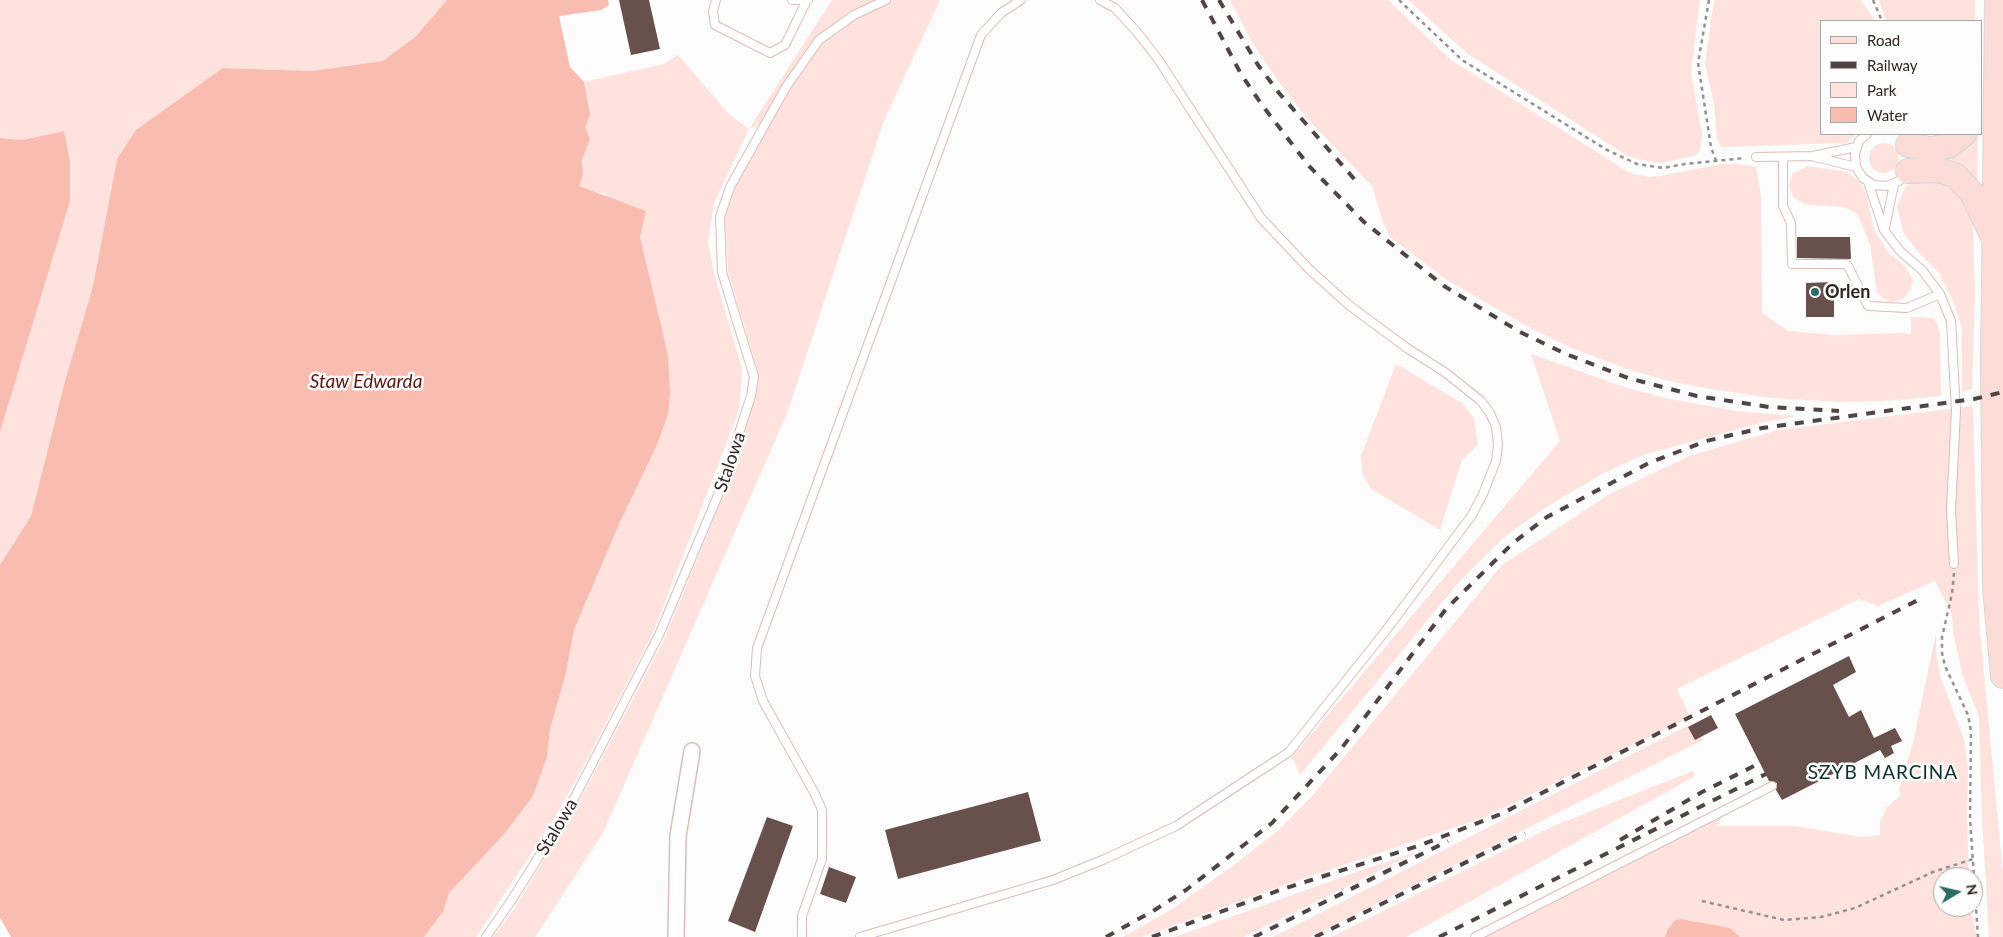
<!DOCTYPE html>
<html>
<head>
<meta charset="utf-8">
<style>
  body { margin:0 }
  #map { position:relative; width:2003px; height:937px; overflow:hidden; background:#fcfcfc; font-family:Lato,sans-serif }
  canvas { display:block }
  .legend { position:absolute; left:1820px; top:20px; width:162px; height:115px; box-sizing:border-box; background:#fcfcfc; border:1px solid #aaa6a5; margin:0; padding:6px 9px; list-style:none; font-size:15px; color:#2e2422 }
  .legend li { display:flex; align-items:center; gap:10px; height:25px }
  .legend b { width:25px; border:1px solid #aaa6a5 }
  .north { position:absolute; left:1933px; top:867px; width:50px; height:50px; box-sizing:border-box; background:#fcfcfc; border:1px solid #aaa6a5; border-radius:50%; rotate:81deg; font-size:14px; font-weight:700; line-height:20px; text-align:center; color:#2e2422 }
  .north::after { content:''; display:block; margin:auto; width:18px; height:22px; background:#276d61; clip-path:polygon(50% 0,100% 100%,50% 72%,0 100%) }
</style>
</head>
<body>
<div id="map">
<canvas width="2003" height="937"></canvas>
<ul class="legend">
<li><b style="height:6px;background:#fcdcd6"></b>Road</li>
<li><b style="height:6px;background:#4e4544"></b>Railway</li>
<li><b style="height:14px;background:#fee2dd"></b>Park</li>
<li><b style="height:14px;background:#f9bcb1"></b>Water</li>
</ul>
<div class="north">N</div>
</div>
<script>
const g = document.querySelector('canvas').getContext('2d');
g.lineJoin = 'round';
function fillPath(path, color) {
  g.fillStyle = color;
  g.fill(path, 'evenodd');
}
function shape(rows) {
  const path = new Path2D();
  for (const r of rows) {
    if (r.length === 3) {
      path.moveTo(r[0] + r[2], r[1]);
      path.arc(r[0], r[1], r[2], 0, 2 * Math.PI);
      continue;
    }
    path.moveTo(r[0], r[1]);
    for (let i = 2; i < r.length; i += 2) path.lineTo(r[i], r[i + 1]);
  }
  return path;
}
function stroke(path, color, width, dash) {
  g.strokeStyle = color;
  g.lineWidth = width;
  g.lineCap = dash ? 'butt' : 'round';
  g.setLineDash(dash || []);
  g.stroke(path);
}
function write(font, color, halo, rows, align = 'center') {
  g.font = font + ' Lato,sans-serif';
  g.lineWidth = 5;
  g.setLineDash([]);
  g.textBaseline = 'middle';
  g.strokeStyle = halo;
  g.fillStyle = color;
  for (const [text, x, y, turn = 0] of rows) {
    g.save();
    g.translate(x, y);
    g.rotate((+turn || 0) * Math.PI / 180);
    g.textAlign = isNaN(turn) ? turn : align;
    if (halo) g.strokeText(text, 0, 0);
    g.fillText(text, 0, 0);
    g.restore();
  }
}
const green = shape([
  [0,0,447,0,415,37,383,61,312,71,223,68,117,159,93,286,65,381,31,516,0,565,0,432,70,201,70,161,64,131,22,140,0,138],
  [832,0,878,0,853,11,816,37,759,125,749,129,714,203,708,242,714,273,742,369,740,402,737,416,653,633,582,769,552,822,476,937,424,937,443,912,449,893,504,833,533,796,547,757,550,729,565,677,574,630,620,522,657,445,668,415,647,266,640,237,605,194,578,187,583,174,582,160,590,139,585,127,589,110,584,82,664,64,678,55,728,113,749,129],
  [892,0,940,0,883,123,788,411,603,833,535,937,493,937,513,911,581,798,663,642,727,487,755,398,757,369,728,271,725,218,733,188,790,89,821,42,856,17],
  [1230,0,1388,0,1451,60,1630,173,1648,177,1661,176,1721,164,1738,164,1756,167,1761,196,1762,313,1788,331,1834,335,1901,333,1911,334,1911,317,1932,318,1936,321,1940,332,1941,396,1884,401,1843,402,1770,398,1712,389,1673,382,1630,370,1569,347,1523,324,1447,280,1390,237,1383,222,1372,186,1306,117,1279,82,1253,44],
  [1408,0,1700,0,1691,72,1702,135,1700,151,1694,156,1660,163,1637,159,1626,155,1468,54],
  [1714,0,1861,0,1875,21,1822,21,1822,134,1857,134,1846,143,1721,147,1717,138,1714,104,1705,64],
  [1879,0,1975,0,1975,21,1886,21],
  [1973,134,1978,134,1977,187,1919,158],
  [1884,158,15],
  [1807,166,1841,171,1849,173,1862,185,1867,197,1874,230,1888,252,1905,266,1913,280,1911,289,1903,299,1892,302,1883,298,1877,292,1870,245,1858,215,1845,207,1806,205,1793,197,1789,185,1792,174],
  [1931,176,1956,187,1973,220,1975,292,1972,389,1962,392,1962,328,1954,303,1939,273,1917,251,1903,232,1897,206,1906,186,1919,179],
  [1531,354,1627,388,1666,398,1735,411,1797,416,1760,423,1643,455,1600,475,1543,509,1504,537,1458,583,1300,775,1292,757,1560,441],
  [1396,364,1462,403,1474,418,1478,445,1462,460,1440,530,1371,489,1362,473,1361,456],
  [1973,406,1979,620,2003,875,2003,937,1989,937,1982,818,1979,717,1963,676,1953,633,1952,615,1935,581,1878,606,1859,599,1677,689,1690,717,1485,817,1282,886,1142,937,1123,937,1172,909,1230,868,1281,828,1312,796,1502,565,1608,495,1689,456,1778,430],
  [1936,633,1936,651,1940,676,1964,739,1968,771,1967,817,1969,877,1943,877,1943,907,1971,907,1977,937,1740,937,1730,928,1681,919,1675,920,1668,929,1665,937,1483,937,1618,870,1721,816,1720,822,1716,826,1795,826,1861,837,1880,835,1880,821,1887,807,1900,796,1899,788,1913,743],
  [1693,723,1703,740,1310,937,1273,937],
  [1693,771,1695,776,1406,937,1331,937,1551,827],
  [1419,851,1244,937,1175,937,1362,870]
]);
const water = shape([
  [447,0,608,0,609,5,601,10,559,16,570,67,584,82,590,115,585,127,590,139,582,160,583,174,579,186,646,211,640,237,668,355,670,393,668,415,657,445,620,522,574,630,565,677,550,729,547,757,533,796,505,833,449,893,443,912,424,937,11,937,0,918,0,565,31,516,65,381,93,286,117,159,136,130,223,68,312,71,383,61,415,37],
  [64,131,70,161,70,201,0,432,0,138,22,140],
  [1681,919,1730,928,1740,937,1665,937,1668,929,1675,920]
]);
const building = shape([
  [619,0,649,0,660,49,631,55],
  [1797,237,1850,237,1851,259,1797,258],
  [1834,282,1834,317,1806,317,1806,283],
  [1849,656,1856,672,1833,685,1849,717,1861,710,1874,738,1895,728,1902,741,1891,746,1894,753,1885,758,1880,750,1782,800,1776,790,1777,783,1769,781,1735,714],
  [1711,715,1718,728,1695,740,1688,727],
  [1028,792,1041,841,898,879,885,830],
  [767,817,793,826,755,932,728,921],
  [829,867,856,877,846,903,820,894]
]);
const path = shape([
  [1399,0,1462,60,1607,150,1637,164,1663,168,1685,164,1745,158],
  [1709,0,1698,63,1711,147,1716,161],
  [1873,0,1882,21],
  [1954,573,1952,594,1942,637,1942,653,1945,666,1968,715,1971,731,1970,818,1978,937],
  [1702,901,1784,920,1821,917,1855,908,1933,872,1973,859]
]);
const service = shape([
  [716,0,713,11,715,25,770,53,785,45,807,0],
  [792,0,808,0],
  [1867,134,1859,141,1855,154,1856,167,1863,178,1874,185,1887,186,1899,181,1907,173],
  [1756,157,1813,156,1856,147],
  [1783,157,1783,206,1791,223,1792,264,1847,264,1868,306,1907,308,1940,294],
  [1815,157,1856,167],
  [1868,182,1884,230,1900,251,1922,270,1940,294,1951,321,1956,411,1951,510,1954,564],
  [1885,228,1894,184],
  [486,937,511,901,567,812,659,635,721,488,751,396,754,377,722,272,720,217,730,187,786,87,819,40,854,15,886,0],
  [802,937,802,916,822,859,822,810,815,794,763,701,755,676,757,648,981,35,1001,13,1021,0],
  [860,937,1053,880,1105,859,1176,826,1289,752,1384,633,1472,515,1483,494,1496,461,1498,445,1496,427,1490,413,1481,401,1446,373,1407,348,1350,306,1310,270,1261,218,1158,59,1136,31,1115,8,1100,0],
  [1475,937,1772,786]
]);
const minor = shape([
  [676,937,678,836,692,751]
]);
const primary = shape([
  [1997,0,1993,364,1995,587,2003,676],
  [1908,145,1930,149,1948,146,1964,134],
  [1908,171,1939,170,1956,176,1972,193,1992,235]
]);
const rail = shape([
  [1202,0,1241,74,1262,105,1309,166,1364,222,1444,286,1520,332,1566,354,1628,378,1697,396,1769,407,1839,411],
  [1219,0,1258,65,1279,93,1356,181],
  [1620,840,1702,792,1760,763],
  [1106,937,1153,911,1186,890,1272,823,1341,749,1446,609,1513,543,1547,517,1649,463,1706,441,1762,428,1974,399,2003,392],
  [1152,937,1280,890,1418,846,1501,814,1918,600],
  [1254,937,1448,841],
  [1315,937,1525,833],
  [1439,937,1766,774]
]);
const markers = [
  [1815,292,5,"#276d61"]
];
const poiNames = [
  ["Orlen",1825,292]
];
const streetNames = [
  ["Stalowa",730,462,-71],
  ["Stalowa",557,827,-59]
];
const waterNames = [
  ["Staw Edwarda",366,382]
];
const neighbourhoodNames = [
  ["SZYB MARCINA",1883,773]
];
fillPath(green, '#fee2dd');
fillPath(water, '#f9bcb1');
fillPath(building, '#68504c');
stroke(service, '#dabdb8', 10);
stroke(minor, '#dabdb8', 18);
stroke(primary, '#d9d8d7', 26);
stroke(path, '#969190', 2.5, [4, 4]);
stroke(service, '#fff', 8);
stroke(minor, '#fff', 15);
stroke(primary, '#fcdcd6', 24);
stroke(rail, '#4e4544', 4, [9, 9]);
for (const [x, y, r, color] of markers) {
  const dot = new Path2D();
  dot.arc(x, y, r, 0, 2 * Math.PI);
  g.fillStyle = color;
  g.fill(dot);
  stroke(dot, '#fcfcfc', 2);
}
write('bold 18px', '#2e2422', '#fcfcfc', poiNames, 'left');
write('18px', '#2e2422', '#fcfcfc', streetNames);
write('italic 19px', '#5f1a12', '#fcfcfc', waterNames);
g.letterSpacing = '1px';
write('19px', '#10312b', '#fcfcfc', neighbourhoodNames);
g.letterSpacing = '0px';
</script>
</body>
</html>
